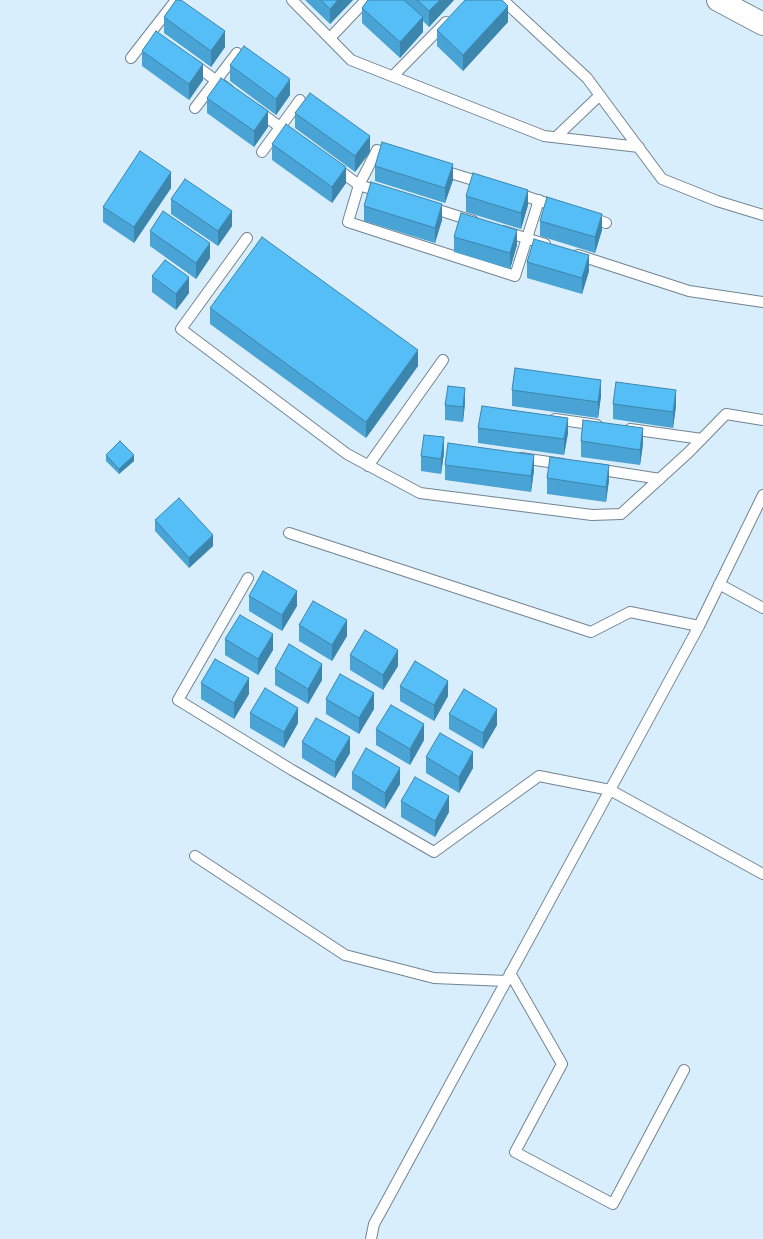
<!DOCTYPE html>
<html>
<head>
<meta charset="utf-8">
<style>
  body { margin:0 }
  canvas { display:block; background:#d9eefc }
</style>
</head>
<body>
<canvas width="763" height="1239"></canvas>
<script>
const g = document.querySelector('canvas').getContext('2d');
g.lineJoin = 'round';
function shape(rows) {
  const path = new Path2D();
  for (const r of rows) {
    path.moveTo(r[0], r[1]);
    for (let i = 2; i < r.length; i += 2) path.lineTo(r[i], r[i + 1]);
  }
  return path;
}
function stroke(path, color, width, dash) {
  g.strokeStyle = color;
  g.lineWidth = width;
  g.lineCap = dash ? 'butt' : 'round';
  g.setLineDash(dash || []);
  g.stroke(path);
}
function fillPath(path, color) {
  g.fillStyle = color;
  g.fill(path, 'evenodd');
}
const lane = shape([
  [292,0,351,60,544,136,639,147],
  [503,0,587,78,662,179,717,201,763,215],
  [330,38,366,0],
  [131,58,173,4],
  [192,63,228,89],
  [393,76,446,22],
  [195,108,237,53],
  [257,110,292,136],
  [556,137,600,95],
  [262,152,300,100],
  [392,154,377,150,359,185,348,222,515,276,539,200],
  [336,168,359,185,381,192],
  [441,170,483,183],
  [516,193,558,207],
  [429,207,473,221],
  [590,217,606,223],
  [503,231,545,244],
  [247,238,181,329,347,454,420,493,592,515,621,514,689,452,726,414,763,420],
  [578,255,689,291,763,302],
  [555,419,597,425],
  [630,429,702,439],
  [521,458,563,464],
  [368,466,443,360],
  [596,469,660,479],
  [289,533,591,632,630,612,699,626],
  [248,578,178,700,292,770,434,852,539,776,610,790,763,874],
  [719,584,763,608],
  [195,856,345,955,434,978,506,981],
  [510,973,562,1064,515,1152,613,1204,684,1070],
  [371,1239,374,1224,384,1206,699,626,763,495]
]);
const primary = shape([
  [718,0,763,24]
]);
const wall = shape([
  [305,0,353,0,330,24],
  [368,0,454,0,429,27,423,21,423,32,400,58,362,23,362,8],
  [164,17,225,47,211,67,164,33],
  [508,22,463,71,437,46,437,30],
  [142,51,203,80,189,100,142,66],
  [230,65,290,95,276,115,230,81],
  [207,98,268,127,254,147,207,113],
  [295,113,370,152,355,172,295,128],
  [272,144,346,183,332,203,272,160],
  [375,166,453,180,445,203,375,181],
  [171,188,134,243,103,222,103,207],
  [466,196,528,205,521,229,466,212],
  [171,199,232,226,218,246,171,214],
  [364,206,442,220,435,243,364,221],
  [540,221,602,230,595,253,540,236],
  [150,231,210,258,196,279,150,246],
  [454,237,517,245,510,269,454,252],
  [527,262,589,271,582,294,527,278],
  [152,276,189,293,176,310,152,292],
  [210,308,418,366,366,438,210,324],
  [512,390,601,396,598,418,512,406],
  [465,403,463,422,445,420,445,405],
  [613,404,676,406,673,428,613,419],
  [478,428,568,433,564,455,478,443],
  [581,441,643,444,640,465,581,457],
  [444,453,441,474,421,471,421,456],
  [106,455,134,461,119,474,106,461],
  [445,465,534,470,531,492,445,480],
  [547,478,609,480,606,502,547,494],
  [155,520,213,546,189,568,155,531],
  [249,596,297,606,282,631,249,611],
  [299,625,347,636,332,661,299,641],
  [225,639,273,650,258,675,225,655],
  [350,655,398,666,383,690,350,670],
  [275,669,322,680,308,704,275,685],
  [201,683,249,694,234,719,201,699],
  [400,686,448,696,434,721,400,701],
  [326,699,374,709,359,734,326,714],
  [250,713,298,723,284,748,250,728],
  [449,714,497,725,483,749,449,729],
  [376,729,424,740,410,765,376,745],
  [302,742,350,753,335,778,302,758],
  [426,757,473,768,459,793,426,773],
  [352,773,400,784,385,809,352,789],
  [401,801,449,812,435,837,401,817]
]);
const shadedWall = shape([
  [338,0,353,0,330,24,330,9],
  [440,0,454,0,429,27,429,11],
  [508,6,508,22,463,71,463,55],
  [423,17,423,32,400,58,400,42],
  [225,31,225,47,211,67,211,51],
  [203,64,203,80,189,100,189,84],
  [290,79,290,95,276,115,276,99],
  [268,111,268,127,254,147,254,131],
  [370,136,370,152,355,172,355,156],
  [453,164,453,180,445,203,445,188],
  [346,167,346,183,332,203,332,187],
  [171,172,171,188,134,243,134,227],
  [528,190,528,205,521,229,521,213],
  [442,204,442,220,435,243,435,228],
  [232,211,232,226,218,246,218,231],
  [602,214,602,230,595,253,595,237],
  [517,230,517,245,510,269,510,253],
  [210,243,210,258,196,279,196,263],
  [589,255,589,271,582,294,582,278],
  [189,277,189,293,176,310,176,294],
  [418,350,418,366,366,438,366,422],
  [601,380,601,396,598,418,598,402],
  [465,388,465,403,463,422,463,407],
  [676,390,676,406,673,428,673,412],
  [568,418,568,433,564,455,564,439],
  [643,428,643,444,640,465,640,450],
  [444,437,444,453,441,474,441,459],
  [134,455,134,461,119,474,119,469],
  [534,455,534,470,531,492,531,476],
  [609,465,609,480,606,502,606,487],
  [213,535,213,546,189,568,189,558],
  [297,591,297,606,282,631,282,615],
  [347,620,347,636,332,661,332,645],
  [273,634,273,650,258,675,258,659],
  [398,650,398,666,383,690,383,675],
  [322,664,322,680,308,704,308,689],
  [249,678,249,694,234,719,234,703],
  [448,681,448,696,434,721,434,705],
  [374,693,374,709,359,734,359,718],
  [298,708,298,723,284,748,284,732],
  [497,709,497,725,483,749,483,733],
  [424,724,424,740,410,765,410,749],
  [350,737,350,753,335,778,335,762],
  [473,752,473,768,459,793,459,777],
  [400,768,400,784,385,809,385,793],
  [449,796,449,812,435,837,435,821]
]);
const building = shape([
  [176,0,181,0,225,31,211,51,164,17,176,0],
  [321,0,338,0,330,9,321,0],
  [368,0,404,0,423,17,400,42,362,8,368,0],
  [417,0,440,0,429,11,417,0],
  [465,0,502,0,508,6,463,55,437,30,465,0],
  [156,31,203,64,189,84,142,51,156,31],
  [244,46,290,79,276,99,230,65,244,46],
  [221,78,268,111,254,131,207,98,221,78],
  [310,93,370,136,355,156,295,113,310,93],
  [286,124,346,167,332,187,272,144,286,124],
  [382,142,453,164,445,188,375,166,382,142],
  [140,151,171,172,134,227,103,207,140,151],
  [473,173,528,190,521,213,466,196,473,173],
  [185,179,232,211,218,231,171,199,185,179],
  [371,182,442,204,435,228,364,206,371,182],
  [547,197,602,214,595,237,540,221,547,197],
  [163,211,210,243,196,263,150,231,163,211],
  [461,213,517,230,510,253,454,237,461,213],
  [262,237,418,350,366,422,210,308,262,237],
  [534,239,589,255,582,278,527,262,534,239],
  [165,260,189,277,176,294,152,276,165,260],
  [515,368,601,380,598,402,512,390,515,368],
  [616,382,676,390,673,412,613,404,616,382],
  [448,386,465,388,463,407,445,405,448,386],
  [482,406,568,418,564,439,478,428,482,406],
  [583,420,643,428,640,450,581,441,583,420],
  [424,435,444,437,441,459,421,456,424,435],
  [120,441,134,455,119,469,106,455,120,441],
  [448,443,534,455,531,476,445,465,448,443],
  [550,457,609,465,606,487,547,478,550,457],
  [179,498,213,535,189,558,155,520,179,498],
  [263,571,297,591,282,615,249,596,263,571],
  [313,601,347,620,332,645,299,625,313,601],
  [240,615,273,634,258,659,225,639,240,615],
  [365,630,398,650,383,675,350,655,365,630],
  [289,644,322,664,308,689,275,669,289,644],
  [215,659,249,678,234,703,201,683,215,659],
  [415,661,448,681,434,705,400,686,415,661],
  [340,674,374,693,359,718,326,699,340,674],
  [265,688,298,708,284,732,250,713,265,688],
  [464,689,497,709,483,733,449,714,464,689],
  [391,705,424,724,410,749,376,729,391,705],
  [316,718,350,737,335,762,302,742,316,718],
  [440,733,473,752,459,777,426,757,440,733],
  [366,748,400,768,385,793,352,773,366,748],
  [415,777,449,796,435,821,401,801,415,777]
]);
stroke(lane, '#718490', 12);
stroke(primary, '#718490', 24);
stroke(lane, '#fff', 10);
stroke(primary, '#fff', 22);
fillPath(wall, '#49a3d4');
fillPath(shadedWall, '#3c85ac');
fillPath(building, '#55bef6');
stroke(building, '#3c85ac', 1);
</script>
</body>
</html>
